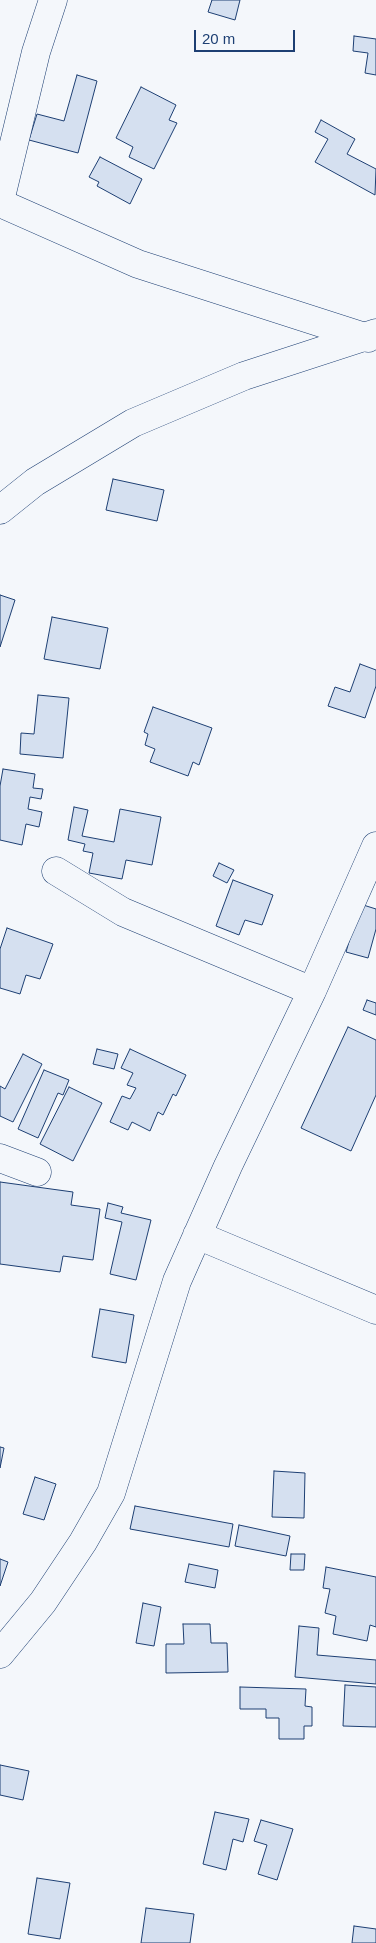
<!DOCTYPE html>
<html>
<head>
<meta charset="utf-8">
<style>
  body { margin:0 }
  #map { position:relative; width:376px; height:1943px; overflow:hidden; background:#f4f7fb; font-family:Arial,sans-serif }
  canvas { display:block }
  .scale { position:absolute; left:194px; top:30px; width:101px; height:22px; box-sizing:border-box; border:2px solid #1d3f73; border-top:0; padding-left:6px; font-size:15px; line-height:18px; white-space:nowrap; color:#1d3f73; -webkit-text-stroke:4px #f4f7fb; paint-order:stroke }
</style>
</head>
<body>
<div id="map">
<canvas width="376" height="1943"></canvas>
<div class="scale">20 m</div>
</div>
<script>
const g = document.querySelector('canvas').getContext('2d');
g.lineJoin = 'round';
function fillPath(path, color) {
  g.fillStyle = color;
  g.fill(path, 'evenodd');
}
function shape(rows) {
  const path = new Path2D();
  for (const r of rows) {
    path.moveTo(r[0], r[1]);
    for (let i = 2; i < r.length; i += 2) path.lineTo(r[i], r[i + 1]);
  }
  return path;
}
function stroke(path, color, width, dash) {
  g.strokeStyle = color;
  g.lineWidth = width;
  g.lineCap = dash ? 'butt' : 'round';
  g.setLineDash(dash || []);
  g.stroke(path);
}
const building = shape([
  [212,0,240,0,235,20,208,12,212,0],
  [354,36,376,39,376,75,365,73,368,53,353,51,354,36],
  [77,75,97,81,78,153,29,140,37,114,64,121,77,75],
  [141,87,176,105,169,120,177,123,154,169,129,157,133,147,116,138,141,87],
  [321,120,355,139,347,154,376,169,375,195,315,162,328,139,315,132,321,120],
  [100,157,142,179,130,204,97,186,99,182,89,177,100,157],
  [113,479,164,490,157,521,106,510,113,479],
  [0,595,15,600,0,647,0,595],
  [52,617,108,628,100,669,44,659,52,617],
  [360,664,376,670,376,686,365,718,328,706,335,687,350,692,360,664],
  [38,695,69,698,63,758,20,754,21,733,34,734,38,695],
  [153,707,212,728,199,765,193,762,188,776,150,762,155,749,145,745,148,734,144,732,153,707],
  [3,769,35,774,33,788,43,789,41,799,30,797,28,809,42,812,39,827,26,824,22,845,0,840,0,786,3,769],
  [74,807,88,810,82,836,114,842,120,809,161,817,152,865,126,860,122,879,89,873,93,853,83,851,85,844,68,840,74,807],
  [219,863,234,870,227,883,213,876,219,863],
  [233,880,273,895,262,925,245,920,239,935,216,926,233,880],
  [360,904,376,909,376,929,368,958,346,952,360,904],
  [7,928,53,944,40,979,26,975,20,994,0,988,0,949,7,928],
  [367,1000,376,1003,376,1015,363,1010,367,1000],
  [348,1027,376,1040,376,1095,351,1151,301,1128,348,1027],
  [97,1049,118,1054,114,1069,93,1064,97,1049],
  [130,1049,186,1075,176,1096,173,1094,163,1115,158,1112,150,1131,132,1122,128,1130,110,1122,122,1096,130,1099,136,1088,127,1085,133,1073,121,1068,130,1049],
  [23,1054,42,1064,13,1122,0,1116,0,1086,5,1089,23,1054],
  [44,1070,69,1080,63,1095,58,1093,38,1138,18,1129,44,1070],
  [69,1087,102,1103,73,1161,40,1144,69,1087],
  [0,1182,73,1192,71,1205,100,1209,93,1260,63,1256,60,1272,0,1264,0,1182],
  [108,1203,123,1207,121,1213,151,1220,136,1280,110,1274,122,1222,105,1218,108,1203],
  [100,1309,134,1315,126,1363,92,1357,100,1309],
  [0,1447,4,1448,0,1468,0,1447],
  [274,1471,305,1473,304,1518,272,1517,274,1471],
  [35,1477,56,1484,44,1520,23,1514,35,1477],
  [135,1506,233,1524,229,1547,130,1529,135,1506],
  [239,1525,290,1536,286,1556,235,1546,239,1525],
  [291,1554,305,1554,304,1570,290,1570,291,1554],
  [0,1559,8,1562,0,1586,0,1559],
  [189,1564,218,1570,215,1588,185,1582,189,1564],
  [326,1567,376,1577,376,1627,370,1625,367,1641,333,1634,336,1616,325,1613,330,1589,323,1588,326,1567],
  [143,1603,161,1607,154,1646,136,1643,143,1603],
  [183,1624,210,1624,211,1643,227,1643,228,1672,166,1673,166,1644,184,1644,183,1624],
  [299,1626,319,1628,317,1655,376,1660,376,1684,295,1677,299,1626],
  [345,1685,376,1687,376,1727,343,1726,345,1685],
  [240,1687,306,1689,305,1706,312,1707,312,1726,304,1726,304,1739,279,1739,279,1718,266,1718,266,1709,240,1709,240,1687],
  [0,1765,29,1771,23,1800,0,1795,0,1765],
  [215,1812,249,1819,243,1842,233,1839,226,1870,203,1864,215,1812],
  [261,1820,293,1829,277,1880,258,1874,267,1845,254,1841,261,1820],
  [37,1878,70,1883,60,1939,28,1934,37,1878],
  [146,1908,194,1914,190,1943,141,1943,146,1908],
  [354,1926,376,1929,376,1943,352,1943,354,1926]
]);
const minor = shape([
  [0,201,36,52,53,0],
  [0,203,138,264,368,338],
  [56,871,123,912,312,991],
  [0,1158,37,1172],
  [197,1235,376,1310],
  [0,1654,43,1602,83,1542,111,1493,177,1281,228,1166,312,991,376,846]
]);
const major = shape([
  [0,510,35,482,133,423,244,376,376,333]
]);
fillPath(building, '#d5e0f0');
stroke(building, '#1d3f73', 1);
stroke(minor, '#1d3f73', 29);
stroke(major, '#1d3f73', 29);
stroke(minor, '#f4f7fb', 28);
stroke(major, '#f4f7fb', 28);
</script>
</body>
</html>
